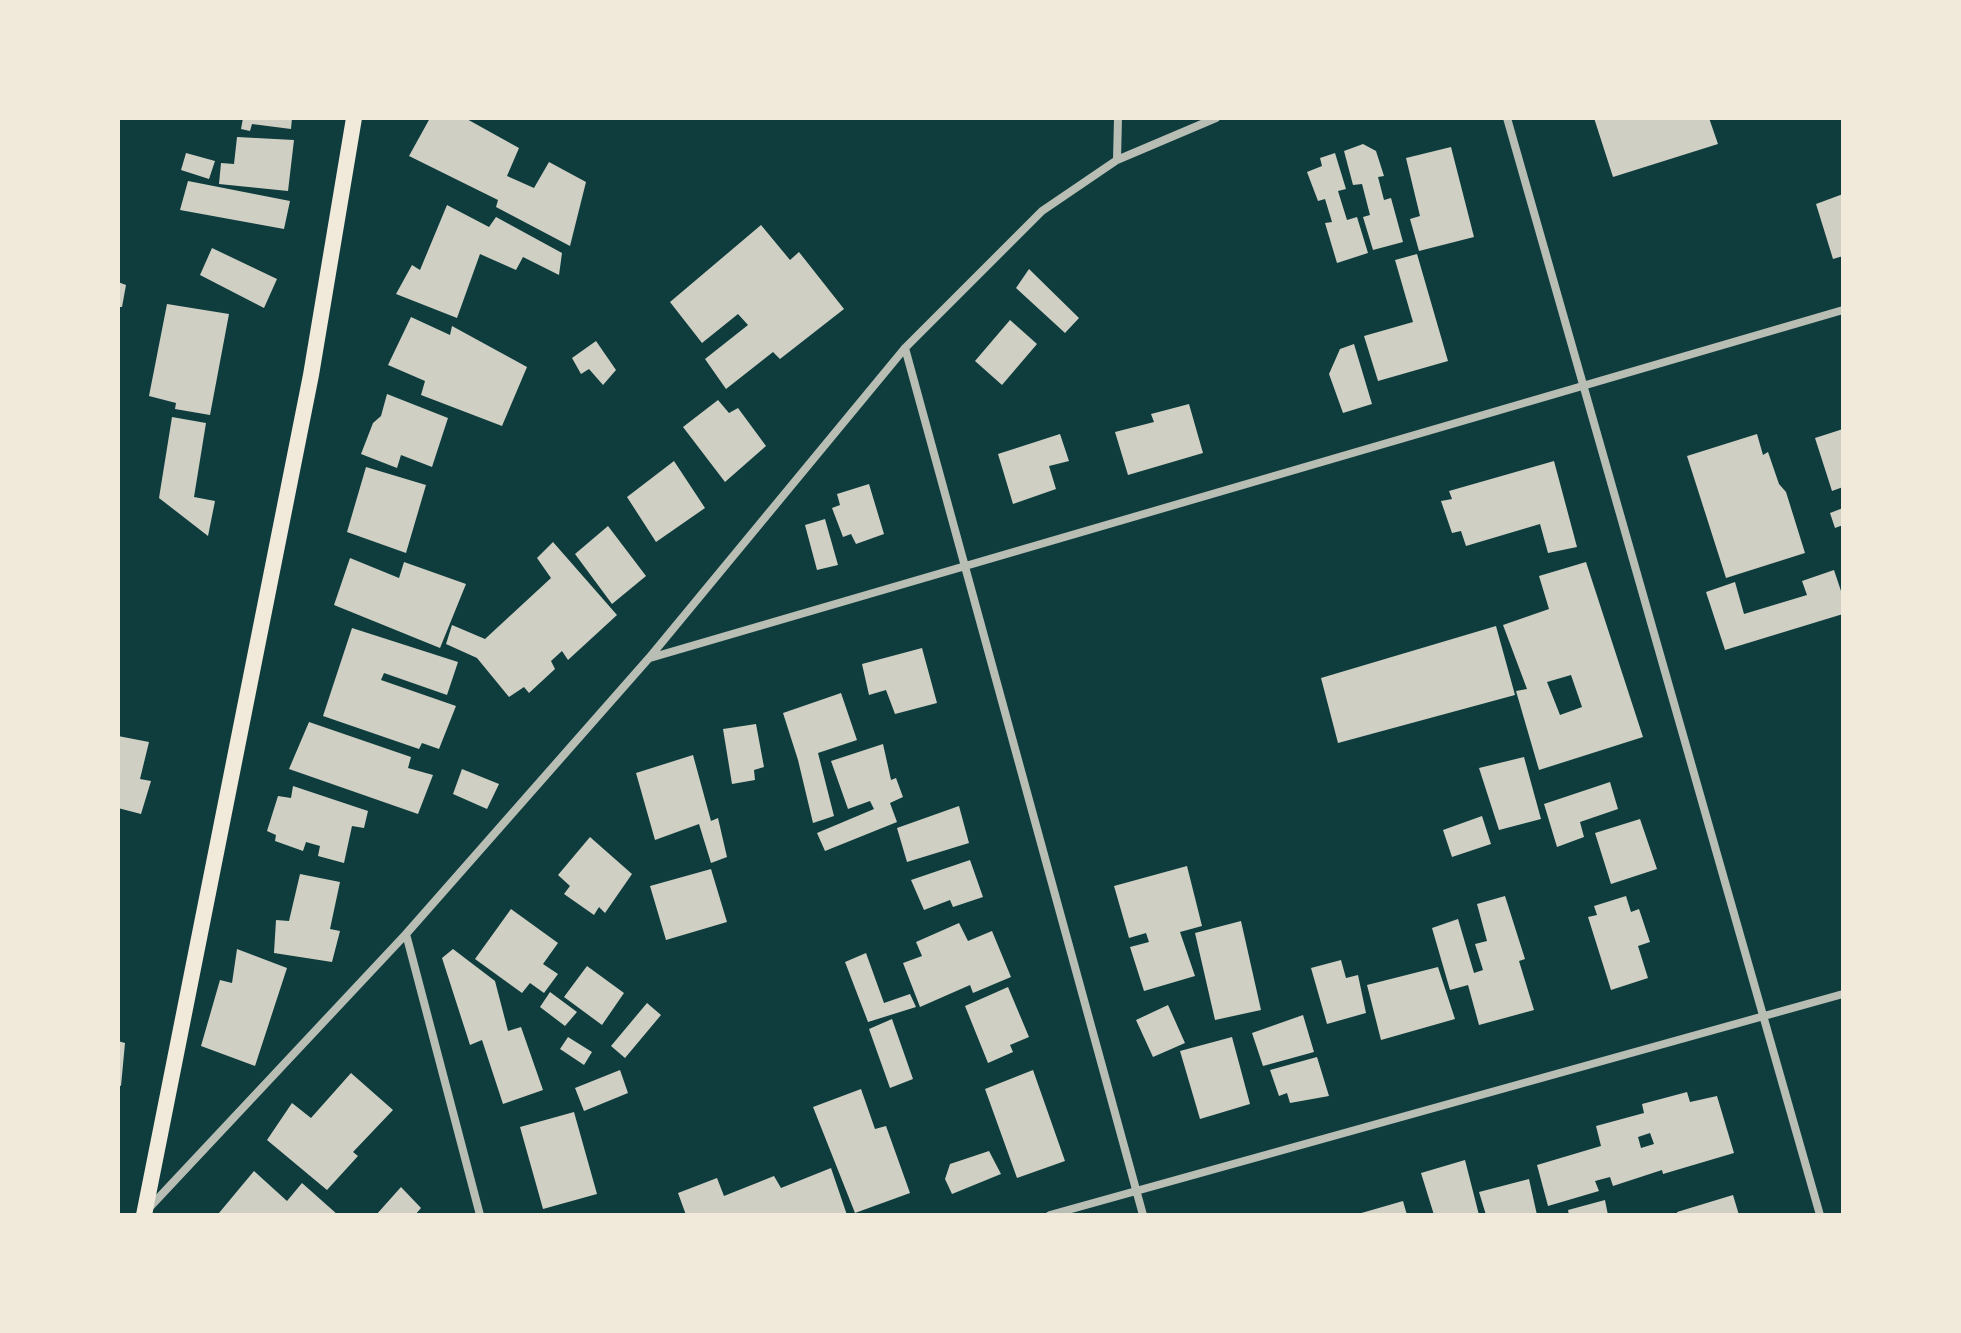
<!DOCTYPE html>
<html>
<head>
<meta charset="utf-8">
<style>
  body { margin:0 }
  #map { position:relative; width:1961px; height:1333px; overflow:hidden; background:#0f3d3e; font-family:Georgia,serif }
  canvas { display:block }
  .frame { position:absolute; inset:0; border:120px solid #f1e9da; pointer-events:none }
</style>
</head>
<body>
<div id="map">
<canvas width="1961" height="1333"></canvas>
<div class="frame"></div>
</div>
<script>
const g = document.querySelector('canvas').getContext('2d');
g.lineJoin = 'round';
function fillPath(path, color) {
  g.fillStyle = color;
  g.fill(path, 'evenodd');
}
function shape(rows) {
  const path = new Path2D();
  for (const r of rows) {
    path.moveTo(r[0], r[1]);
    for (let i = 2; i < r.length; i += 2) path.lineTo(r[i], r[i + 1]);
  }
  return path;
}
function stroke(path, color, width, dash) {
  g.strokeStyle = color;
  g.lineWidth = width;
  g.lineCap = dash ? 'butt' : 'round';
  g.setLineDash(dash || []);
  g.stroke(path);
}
const building = shape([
  [243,118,292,118,291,129,252,124,250,131,241,129],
  [430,118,465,118,519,148,507,176,534,188,549,162,586,182,570,246,496,207,498,200,409,156],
  [1594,118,1709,118,1718,144,1613,177],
  [237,137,294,140,288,191,219,184,221,163,234,164],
  [1363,144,1376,151,1384,176,1378,177,1384,200,1391,198,1403,242,1373,250,1363,217,1370,215,1362,184,1353,185,1344,151],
  [1451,147,1474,237,1419,251,1410,219,1420,216,1406,158],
  [186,153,215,161,209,179,181,170],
  [1335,153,1346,189,1338,191,1347,220,1357,217,1368,253,1337,263,1325,223,1332,222,1325,199,1318,201,1307,172,1322,166,1320,158],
  [188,181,290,201,284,229,180,210],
  [1843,194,1843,256,1833,259,1816,204],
  [447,205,489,227,496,217,562,253,559,275,523,257,516,270,480,254,457,318,396,294,412,265,420,270],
  [761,225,790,260,799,252,844,309,780,359,773,352,726,389,705,359,748,325,738,314,702,343,670,302],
  [212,248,277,279,264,308,200,275],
  [1417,254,1448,361,1378,381,1364,336,1413,322,1395,260],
  [1029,269,1079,318,1065,333,1016,288],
  [118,282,126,285,122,307,118,307],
  [167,304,229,314,210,415,175,409,176,403,149,396],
  [411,317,450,335,452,326,527,367,502,426,421,395,425,381,388,365],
  [1010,320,1037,344,1002,385,975,361],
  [596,341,616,370,603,385,589,369,581,374,572,358],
  [1354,344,1372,404,1343,413,1329,374,1340,349],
  [387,394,448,418,432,467,401,455,397,468,361,454,373,423,381,416],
  [718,400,729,413,738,408,766,446,725,482,683,427],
  [1189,404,1203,453,1128,475,1115,432,1154,422,1151,414],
  [172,417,206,423,194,497,215,501,208,536,159,498],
  [1843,429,1843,487,1832,491,1815,438],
  [1060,434,1069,461,1049,466,1056,489,1013,504,998,454],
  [1757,434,1763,455,1768,452,1779,484,1786,492,1805,553,1726,578,1687,456],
  [674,461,705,508,656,542,627,497],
  [1554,461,1577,547,1548,553,1540,524,1466,546,1461,531,1452,533,1441,501,1452,499,1449,491],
  [366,467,426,485,406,553,347,532],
  [869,484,884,534,856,544,851,534,843,537,832,508,840,505,837,494],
  [1843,508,1843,525,1835,528,1830,513],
  [825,519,838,565,817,570,805,525],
  [608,526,646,576,612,604,575,554],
  [553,542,617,615,568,660,562,651,551,661,555,669,529,693,524,687,509,697,477,658,446,644,452,625,485,639,551,578,537,558],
  [350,558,399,578,404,562,466,584,440,648,334,605],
  [1586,562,1643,737,1539,770,1516,691,1527,689,1503,625,1549,609,1539,576],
  [1571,675,1582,707,1560,715,1547,682],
  [1834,570,1843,597,1843,614,1725,650,1706,592,1735,582,1744,614,1807,595,1802,581],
  [1496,626,1515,695,1338,743,1321,678],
  [352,628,458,662,447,695,384,673,381,680,456,706,439,749,422,743,419,749,323,716],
  [922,648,937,703,895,714,886,690,869,695,862,664],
  [841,693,857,740,818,753,834,816,813,823,798,760,783,713],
  [309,722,411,757,408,768,433,775,418,814,289,769],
  [756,724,764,767,754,770,755,780,732,784,723,729],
  [118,736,149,742,140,779,151,781,141,814,118,808],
  [883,744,891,780,896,778,903,797,890,803,897,822,825,851,817,833,874,809,870,801,848,809,831,761],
  [693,755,711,821,718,818,727,857,711,863,699,824,655,840,636,773],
  [1524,757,1541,819,1499,830,1479,768],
  [462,769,499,784,487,809,453,794],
  [1610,782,1618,809,1580,822,1584,837,1557,847,1544,804],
  [293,786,368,811,364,828,352,826,344,863,318,856,320,846,306,842,303,851,275,841,276,835,267,831,278,796,291,798],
  [959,806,969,843,907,862,897,828],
  [1482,816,1491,844,1452,857,1443,830],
  [1640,819,1657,869,1611,884,1595,833],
  [590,837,632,874,605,913,599,907,594,915,564,894,570,886,558,875],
  [970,860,983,897,953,907,950,900,924,910,911,880],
  [1187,866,1202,926,1180,932,1195,976,1144,991,1130,947,1149,942,1146,933,1129,938,1114,886],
  [711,869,727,922,666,940,650,886],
  [300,874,340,882,330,929,340,931,332,962,274,953,276,920,289,921],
  [1505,896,1525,959,1519,961,1534,1010,1479,1025,1468,985,1450,990,1432,928,1458,919,1474,973,1483,970,1475,944,1487,941,1477,904],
  [1626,896,1631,912,1639,909,1650,942,1638,946,1648,978,1611,990,1588,917,1597,915,1594,906],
  [511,909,558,943,543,964,558,974,544,993,530,983,522,993,475,959],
  [1241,921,1261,1010,1215,1020,1195,933],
  [959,923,968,941,992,931,1011,977,973,993,970,985,920,1007,903,963,922,956,916,942],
  [237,949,287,968,255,1066,201,1046,220,980,232,983],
  [453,949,495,981,508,1031,521,1027,543,1090,503,1104,482,1040,470,1045,442,958],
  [866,953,884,1003,910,994,916,1007,868,1022,845,962],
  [1341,960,1346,978,1358,975,1366,1013,1327,1024,1311,968],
  [587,966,624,993,602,1025,564,997],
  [1438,967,1455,1019,1381,1040,1367,985],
  [1008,987,1029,1037,1010,1045,1013,1052,988,1063,965,1006],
  [550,992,577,1012,565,1026,540,1007],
  [647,1003,661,1015,625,1058,611,1046],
  [1168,1005,1185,1043,1153,1057,1136,1020],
  [1303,1015,1314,1052,1263,1066,1252,1033],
  [892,1019,913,1079,890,1088,869,1029],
  [568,1037,592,1052,584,1065,560,1049],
  [1232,1037,1250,1104,1200,1119,1180,1051],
  [118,1041,125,1043,121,1086,118,1085],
  [1317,1057,1329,1096,1290,1103,1287,1093,1279,1096,1270,1070],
  [620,1070,628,1093,584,1111,575,1088],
  [1033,1070,1065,1161,1017,1178,985,1089],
  [351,1073,393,1110,353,1152,358,1156,327,1190,267,1140,292,1103,311,1118],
  [861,1089,875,1129,886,1126,910,1193,855,1213,813,1107],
  [1687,1092,1690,1102,1717,1096,1734,1153,1663,1174,1662,1170,1613,1186,1610,1177,1595,1181,1599,1191,1548,1206,1537,1165,1601,1146,1596,1126,1644,1113,1642,1104],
  [1650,1133,1654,1144,1641,1148,1638,1137],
  [574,1112,597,1194,543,1209,520,1127],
  [989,1151,1001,1174,952,1194,945,1179,950,1164],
  [1465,1160,1479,1215,1434,1215,1421,1173],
  [831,1168,847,1215,686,1215,678,1193,717,1178,724,1196,774,1176,781,1188],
  [254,1171,287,1201,302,1183,338,1215,221,1215,219,1213],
  [1529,1179,1537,1215,1486,1215,1479,1192],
  [401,1187,421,1208,415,1215,376,1215],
  [1733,1195,1739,1215,1678,1215,1677,1212],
  [1605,1200,1608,1215,1569,1215,1568,1210],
  [1403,1201,1407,1215,1359,1215,1358,1214]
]);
const minor = shape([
  [1507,118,1820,1215],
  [1117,160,1118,118],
  [905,348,1143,1215],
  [650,658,1843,310],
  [406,934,480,1215],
  [149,1208,406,934,649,658,905,348,1042,211,1117,160,1216,118],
  [1050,1215,1843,994]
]);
const secondary = shape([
  [144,1215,311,375,354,118]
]);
fillPath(building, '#cfcfc3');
stroke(minor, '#b8beb3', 8);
stroke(secondary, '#f1e9da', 16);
</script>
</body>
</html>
